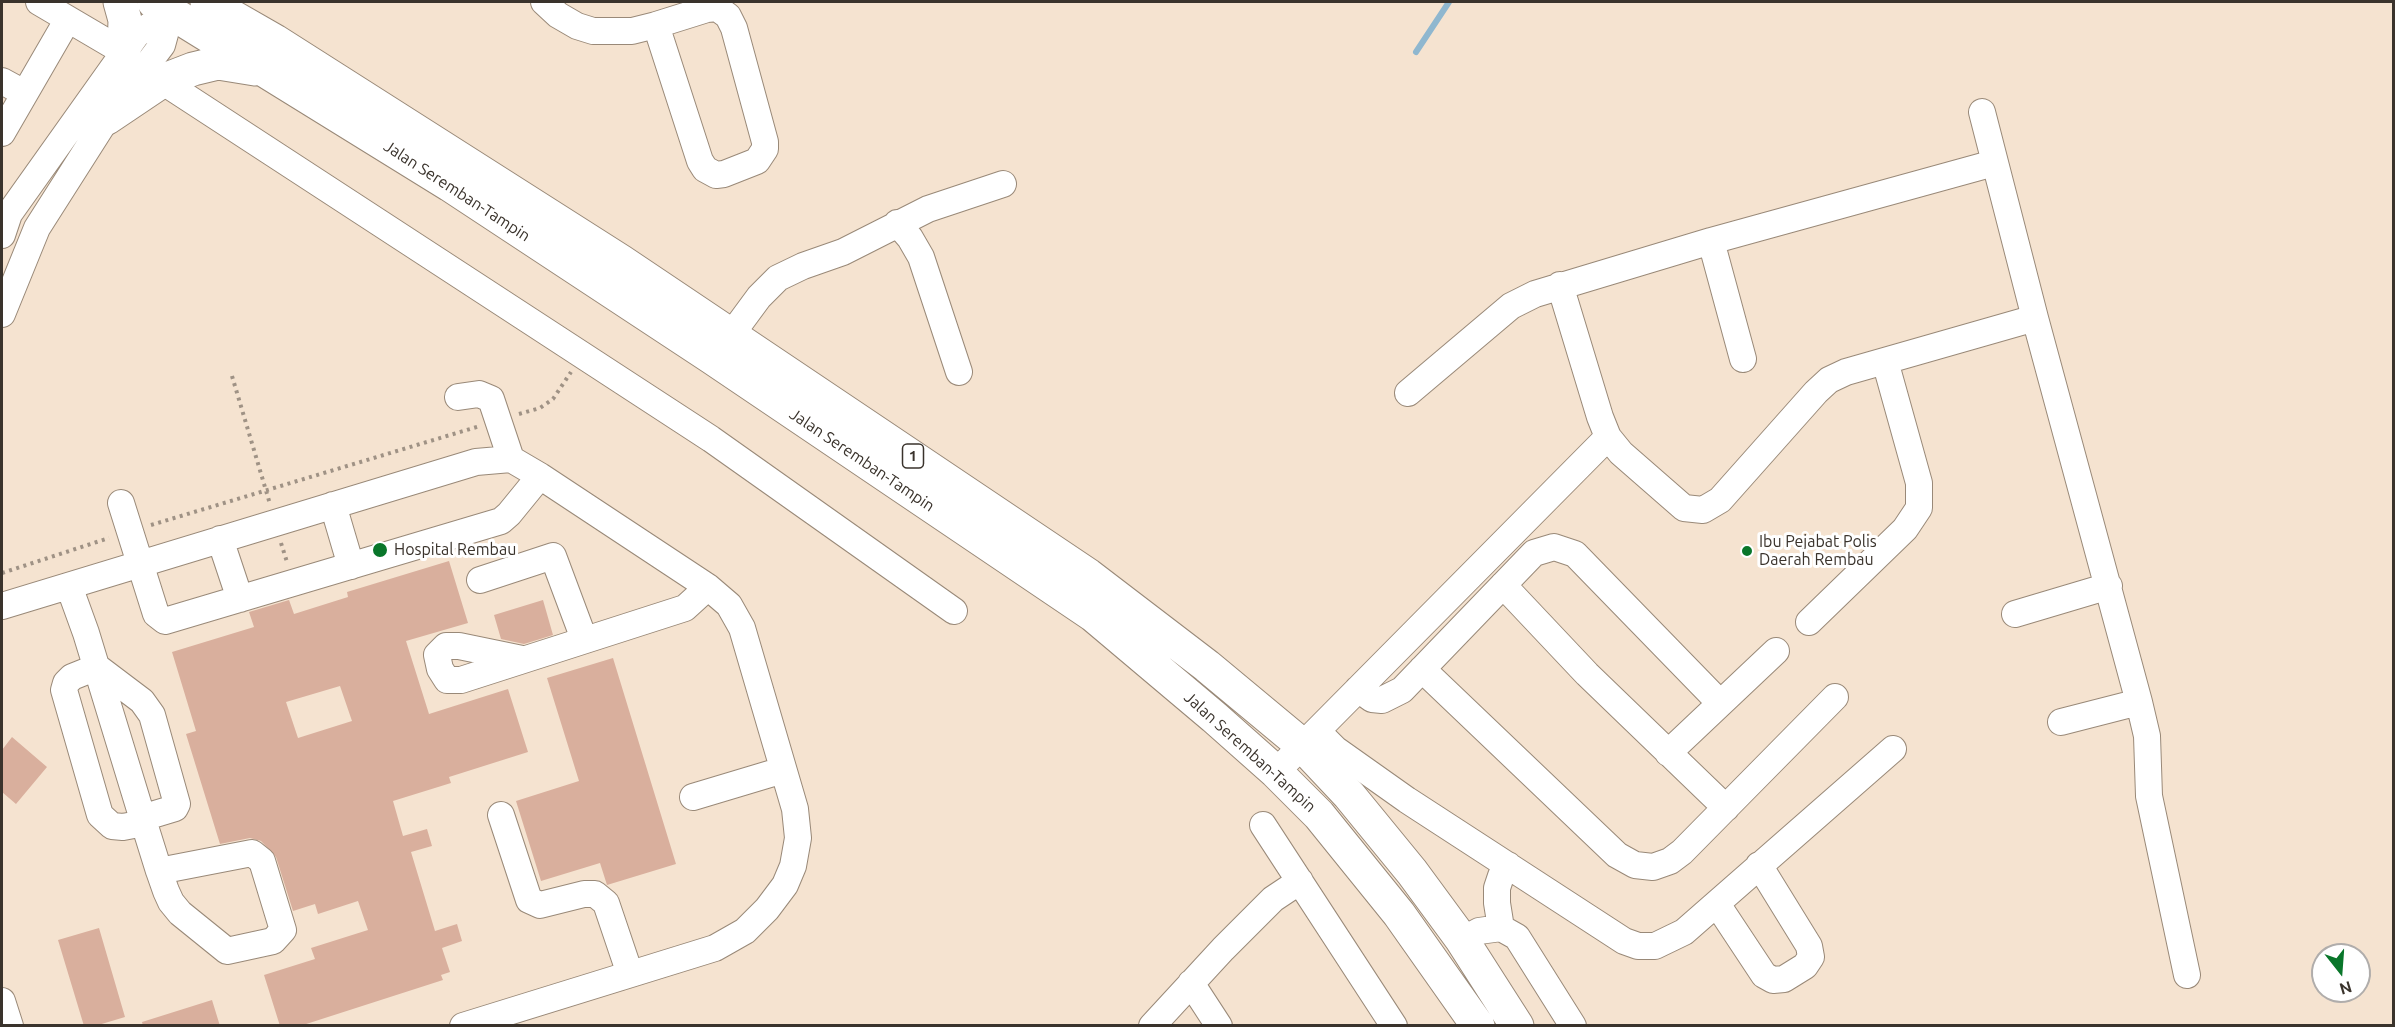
<!DOCTYPE html>
<html>
<head>
<meta charset="utf-8">
<style>
  body { margin:0 }
  #map { position:relative; width:2395px; height:1027px; overflow:hidden; background:#f5e3d0; font-family:Ubuntu,sans-serif }
  canvas { display:block }
  .frame { position:absolute; inset:0; border:3px solid #3a332c; pointer-events:none }
  .north { position:absolute; left:2311px; top:943px; width:60px; height:60px; box-sizing:border-box; background:#fff; border:2px solid #b0adab; border-radius:50%; rotate:163deg; font-size:16px; font-weight:700; line-height:24px; text-align:center; color:#3a332c }
  .north::after { content:''; display:block; margin:auto; width:21px; height:27px; background:#09762a; clip-path:polygon(50% 0,100% 100%,50% 72%,0 100%) }
</style>
</head>
<body>
<div id="map">
<canvas width="2395" height="1027"></canvas>
<div class="frame"></div>
<div class="north">N</div>
</div>
<script>
const g = document.querySelector('canvas').getContext('2d');
g.lineJoin = 'round';
function shape(rows) {
  const path = new Path2D();
  for (const r of rows) {
    path.moveTo(r[0], r[1]);
    for (let i = 2; i < r.length; i += 2) path.lineTo(r[i], r[i + 1]);
  }
  return path;
}
function stroke(path, color, width, dash) {
  g.strokeStyle = color;
  g.lineWidth = width;
  g.lineCap = dash ? 'butt' : 'round';
  g.setLineDash(dash || []);
  g.stroke(path);
}
function fillPath(path, color) {
  g.fillStyle = color;
  g.fill(path, 'evenodd');
}
function write(font, color, halo, rows, align = 'center') {
  g.font = font + ' Ubuntu,sans-serif';
  g.lineWidth = 6;
  g.setLineDash([]);
  g.textBaseline = 'middle';
  g.strokeStyle = halo;
  g.fillStyle = color;
  for (const [text, x, y, turn = 0] of rows) {
    g.save();
    g.translate(x, y);
    g.rotate((+turn || 0) * Math.PI / 180);
    g.textAlign = isNaN(turn) ? turn : align;
    if (halo) g.strokeText(text, 0, 0);
    g.fillText(text, 0, 0);
    g.restore();
  }
}
const stream = shape([
  [1416,52,1449,2]
]);
const building = shape([
  [449,561,468,623,406,641,429,714,508,689,528,752,449,777,451,783,393,801,403,836,427,829,432,846,411,852,435,931,457,924,462,941,442,948,450,972,441,975,443,980,300,1026,280,1026,264,975,315,959,311,948,368,930,358,901,318,914,315,904,293,911,276,857,261,841,250,838,220,844,186,734,196,731,172,652,254,627,249,612,289,600,294,614,348,597,347,592],
  [340,686,352,721,298,738,286,702],
  [543,600,553,635,524,644,501,639,494,615],
  [613,658,676,864,607,885,600,863,541,881,516,801,579,781,547,678],
  [12,737,47,767,16,804,2,792,2,750],
  [99,928,125,1017,95,1026,84,1026,58,940],
  [212,1000,220,1026,143,1026,142,1022]
]);
const path = shape([
  [232,376,270,504],
  [519,414,540,408,553,399,571,372],
  [151,525,480,426],
  [281,543,287,562],
  [2,573,109,538]
]);
const minor = shape([
  [39,2,124,52],
  [544,2,558,15,577,26,593,31,632,31,656,25,700,161,705,169,716,175,724,174,757,161,765,149,765,142,734,28,728,16,717,8,707,9,656,25],
  [2,81,24,93],
  [162,81,711,439,954,611],
  [1982,112,2035,318,2139,702,2147,736,2149,796,2187,975],
  [2,133,68,19],
  [897,223,910,238,921,257,959,372],
  [2,235,9,214,137,34,171,12],
  [1711,241,1743,359],
  [1560,285,1600,417,1608,437,1621,453,1684,508,1703,510,1720,500,1816,392,1829,380,1846,372,2035,318],
  [2,314,37,228,107,118,162,45,171,12],
  [731,335,759,297,778,278,803,266,843,252,928,209,1003,184],
  [1408,393,1511,306,1535,294,1711,241,1994,163],
  [458,397,479,394,491,399,511,459],
  [121,503,156,614,165,621,501,521,509,514,540,476],
  [333,505,351,566],
  [220,539,240,599],
  [480,580,553,556,584,639],
  [1503,585,1587,674,1726,808],
  [69,586,86,633,144,823,159,871,166,891,171,902,180,913,227,951,273,941,283,930,262,861,252,853,159,871],
  [2,606,476,462,511,459,540,476,708,587,729,605,742,628,795,809,798,838,793,866,785,885,767,909,745,931,715,948,463,1026],
  [2015,614,2109,586],
  [1809,622,1905,529,1919,508,1919,483,1885,361],
  [522,659,459,646,446,646,437,655,440,669,447,680,461,680,685,608,708,587],
  [1422,669,1617,855,1635,865,1653,867,1670,861,1682,852,1835,697],
  [1358,689,1372,699,1382,700,1402,690,1534,553,1554,547,1575,554,1720,703],
  [2061,722,2139,702],
  [1317,731,1335,749,1407,800,1624,941,1638,946,1655,946,1684,932,1893,749],
  [1668,753,1776,651],
  [1276,772,1608,437],
  [693,797,783,770],
  [501,815,529,900,540,905,584,894,595,894,606,903,630,974],
  [142,818,175,808,177,804,152,715,142,701,97,667,72,677,66,683,64,690,100,815,112,826,123,827,144,823],
  [1263,825,1394,1026],
  [1717,904,1764,975,1773,980,1784,979,1805,966,1811,957,1809,946,1759,865],
  [1501,928,1497,903,1497,888,1501,876,1508,865],
  [1462,940,1479,931,1501,928,1517,937,1573,1026],
  [1191,983,1219,1026],
  [2,1001,10,1026],
  [1152,1026,1223,949,1273,899,1300,881]
]);
const highway = shape([
  [120,2,125,20,124,52],
  [154,2,450,185,711,357,1093,615,1214,717,1276,772,1319,815,1399,914,1478,1026],
  [207,2,275,41,622,262,1088,575,1207,666,1302,745,1349,795,1412,872,1462,940,1517,1026],
  [107,118,162,81,193,69,218,63,255,69]
]);
const markers = [
  [380,550,8,"#09762a"],
  [1747,551,6,"#09762a"]
];
const shields = [
  [913,456,21]
];
const shieldNames = [
  ["1",913,456]
];
const streetNames = [
  ["Jalan Seremban-Tampin",457,191,33],
  ["Jalan Seremban-Tampin",862,460,34],
  ["Jalan Seremban-Tampin",1250,752,42]
];
const poiNames = [
  ["Ibu Pejabat Polis",1759,542],
  ["Daerah Rembau",1759,560],
  ["Hospital Rembau",394,550]
];
stroke(stream, '#8fb7cf', 6);
fillPath(building, '#d9af9d');
stroke(minor, '#998978', 28);
stroke(highway, '#998978', 35);
stroke(path, '#9f9285', 4, [3, 4.5]);
stroke(minor, '#fff', 26);
stroke(highway, '#fff', 33);
for (const [x, y, r, color] of markers) {
  const dot = new Path2D();
  dot.arc(x, y, r, 0, 2 * Math.PI);
  g.fillStyle = color;
  g.fill(dot);
  stroke(dot, '#fff', 2);
}
for (const [x, y, w] of shields) {
  const box = new Path2D();
  box.roundRect(x - w / 2, y - 12, w, 24, 4.5);
  g.fillStyle = '#fff';
  g.fill(box);
  stroke(box, '#3a332c', 1.5);
}
write('bold 15px', '#3a332c', null, shieldNames);
write('16px', '#3a332c', '#fff', streetNames);
write('16px', '#3a332c', '#fff', poiNames, 'left');
</script>
</body>
</html>
